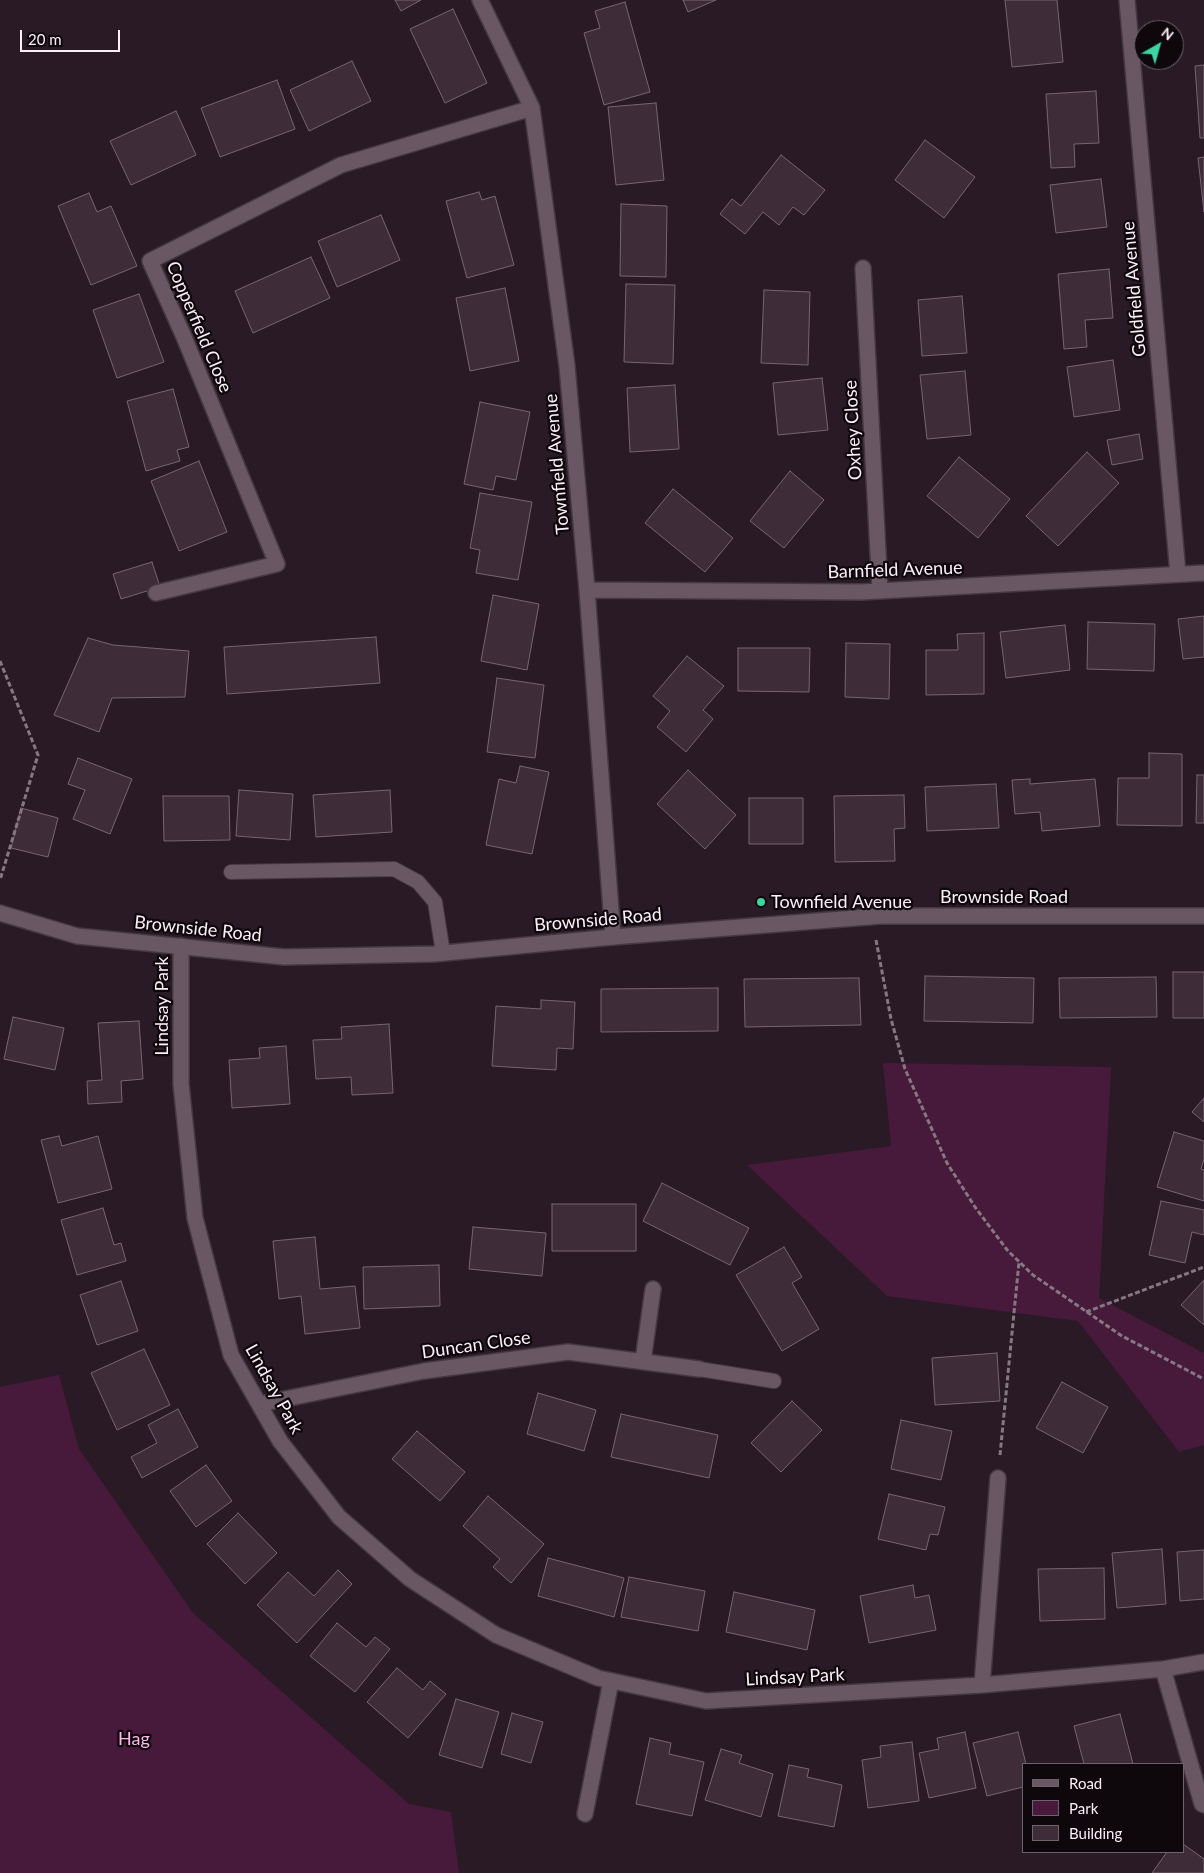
<!DOCTYPE html>
<html>
<head>
<meta charset="utf-8">
<style>
  body { margin:0 }
  #map { position:relative; width:1204px; height:1873px; overflow:hidden; background:#2a1a25; font-family:Lato,sans-serif }
  canvas { display:block }
  .legend { position:absolute; left:1022px; top:1763px; width:162px; height:90px; box-sizing:border-box; background:#0e070c; border:1px solid #6d646a; margin:0; padding:6px 9px; list-style:none; font-size:15px; color:#fcf0f8 }
  .legend li { display:flex; align-items:center; gap:10px; height:25px }
  .legend b { width:25px; border:1px solid #6d646a }
  .north { position:absolute; left:1134px; top:20px; width:50px; height:50px; box-sizing:border-box; background:#0e070c; border:1px solid #6d646a; border-radius:50%; rotate:38deg; font-size:14px; font-weight:700; line-height:20px; text-align:center; color:#fcf0f8 }
  .north::after { content:''; display:block; margin:auto; width:18px; height:22px; background:#3dd4a3; clip-path:polygon(50% 0,100% 100%,50% 72%,0 100%) }
  .scale { position:absolute; left:20px; top:30px; width:100px; height:22px; box-sizing:border-box; border:2px solid #fcf0f8; border-top:0; padding-left:6px; font-size:15px; line-height:18px; white-space:nowrap; color:#fcf0f8; -webkit-text-stroke:4px #0e070c; paint-order:stroke }
</style>
</head>
<body>
<div id="map">
<canvas width="1204" height="1873"></canvas>
<ul class="legend">
<li><b style="height:6px;background:#6a5764"></b>Road</li>
<li><b style="height:14px;background:#471a3b"></b>Park</li>
<li><b style="height:14px;background:#3e2d38"></b>Building</li>
</ul>
<div class="north">N</div>
<div class="scale">20 m</div>
</div>
<script>
const g = document.querySelector('canvas').getContext('2d');
g.lineJoin = 'round';
function fillPath(path, color) {
  g.fillStyle = color;
  g.fill(path, 'evenodd');
}
function shape(rows) {
  const path = new Path2D();
  for (const r of rows) {
    path.moveTo(r[0], r[1]);
    for (let i = 2; i < r.length; i += 2) path.lineTo(r[i], r[i + 1]);
  }
  return path;
}
function stroke(path, color, width, dash) {
  g.strokeStyle = color;
  g.lineWidth = width;
  g.lineCap = dash ? 'butt' : 'round';
  g.setLineDash(dash || []);
  g.stroke(path);
}
function write(font, color, halo, rows, align = 'center') {
  g.font = font + ' Lato,sans-serif';
  g.lineWidth = 4.5;
  g.setLineDash([]);
  g.textBaseline = 'middle';
  g.strokeStyle = halo;
  g.fillStyle = color;
  for (const [text, x, y, turn = 0] of rows) {
    g.save();
    g.translate(x, y);
    g.rotate((+turn || 0) * Math.PI / 180);
    g.textAlign = isNaN(turn) ? turn : align;
    if (halo) g.strokeText(text, 0, 0);
    g.fillText(text, 0, 0);
    g.restore();
  }
}
const green = shape([
  [883,1063,1111,1067,1099,1298,1204,1353,1204,1445,1179,1452,1078,1321,887,1296,747,1165,891,1146],
  [59,1375,79,1449,193,1613,409,1804,451,1812,459,1873,0,1873,0,1387]
]);
const building = shape([
  [395,0,421,0,401,11,395,0],
  [683,0,716,0,688,12,683,0],
  [1005,0,1057,0,1063,62,1012,67,1005,0],
  [625,2,650,92,604,105,584,33,600,28,595,11,625,2],
  [453,9,487,83,445,103,410,29,453,9],
  [352,61,371,101,309,131,290,90,352,61],
  [1204,65,1204,138,1200,138,1195,66,1204,65],
  [277,80,295,129,220,157,201,108,277,80],
  [1096,91,1099,143,1074,144,1075,167,1051,168,1046,94,1096,91],
  [656,103,664,180,616,185,608,107,656,103],
  [176,111,196,155,131,185,110,141,176,111],
  [925,140,975,177,944,218,895,180,925,140],
  [781,155,825,190,804,215,793,207,779,225,763,212,745,234,720,214,732,199,741,206,781,155],
  [1204,157,1204,212,1198,158,1204,157],
  [1101,179,1107,227,1056,233,1050,185,1101,179],
  [479,192,482,200,495,196,514,265,467,278,446,201,479,192],
  [89,193,97,212,111,206,137,266,91,285,58,206,89,193],
  [621,204,667,206,666,277,620,276,621,204],
  [381,215,400,260,337,287,318,241,381,215],
  [311,257,330,298,253,333,235,291,311,257],
  [1109,269,1113,318,1085,320,1087,347,1064,349,1058,274,1109,269],
  [626,284,675,285,673,364,624,362,626,284],
  [505,288,519,361,470,371,456,298,505,288],
  [764,290,810,292,808,365,761,363,764,290],
  [139,294,164,362,117,378,93,310,139,294],
  [962,296,967,353,922,356,918,300,962,296],
  [1113,360,1120,410,1074,417,1067,367,1113,360],
  [965,371,971,435,927,439,920,375,965,371],
  [822,378,828,430,778,435,773,383,822,378],
  [675,385,679,449,630,452,627,388,675,385],
  [173,389,189,447,177,450,180,461,146,471,127,401,173,389],
  [480,402,530,412,516,480,496,476,493,490,464,484,480,402],
  [1139,434,1143,459,1112,465,1107,440,1139,434],
  [1087,452,1119,483,1058,546,1026,516,1087,452],
  [959,457,1010,499,978,538,927,496,959,457],
  [199,461,227,532,179,551,151,481,199,461],
  [790,471,824,500,784,548,750,521,790,471],
  [673,489,733,538,705,572,645,523,673,489],
  [480,493,532,502,518,580,476,573,480,550,470,548,480,493],
  [152,562,160,587,121,599,113,574,152,562],
  [493,595,539,604,527,670,481,661,493,595],
  [1204,616,1204,657,1183,659,1178,619,1204,616],
  [1088,622,1155,624,1154,671,1087,669,1088,622],
  [1065,625,1070,670,1006,678,1000,632,1065,625],
  [984,633,984,694,926,695,926,650,958,650,957,634,984,633],
  [376,637,380,683,227,694,224,647,376,637],
  [88,638,113,645,189,651,185,697,112,698,99,732,54,715,88,638],
  [846,643,890,644,889,699,845,697,846,643],
  [738,648,810,648,809,692,738,691,738,648],
  [687,656,724,686,703,710,713,719,686,752,657,727,670,711,653,696,687,656],
  [497,678,544,685,535,758,487,752,497,678],
  [1149,753,1182,754,1182,826,1117,825,1118,778,1149,778,1149,753],
  [78,758,132,779,110,834,73,819,85,790,68,784,78,758],
  [520,766,549,772,532,854,486,845,499,779,516,783,520,766],
  [688,770,736,815,705,849,657,804,688,770],
  [1197,775,1204,775,1204,823,1196,823,1197,775],
  [1030,779,1030,784,1095,779,1100,826,1042,831,1040,812,1015,814,1012,780,1030,779],
  [996,784,999,828,927,831,925,787,996,784],
  [239,790,293,794,290,840,236,836,239,790],
  [390,790,392,832,316,837,313,795,390,790],
  [904,795,905,828,894,829,895,861,835,862,834,796,904,795],
  [163,796,229,796,230,840,164,841,163,796],
  [749,798,803,798,803,844,749,844,749,798],
  [21,808,58,818,48,857,11,848,21,808],
  [1173,972,1204,972,1204,1018,1173,1018,1173,972],
  [925,976,1034,978,1033,1023,924,1021,925,976],
  [1156,977,1157,1017,1060,1018,1059,978,1156,977],
  [859,978,861,1025,745,1027,744,979,859,978],
  [718,988,718,1031,601,1032,601,989,718,988],
  [541,1000,575,1002,573,1049,557,1048,556,1070,492,1066,496,1006,541,1009,541,1000],
  [13,1017,64,1028,55,1070,4,1059,13,1017],
  [139,1021,143,1079,121,1081,122,1102,88,1104,87,1081,102,1080,98,1023,139,1021],
  [389,1024,393,1093,352,1095,351,1077,316,1079,313,1040,342,1039,341,1027,389,1024],
  [286,1046,290,1104,232,1108,229,1060,260,1058,259,1048,286,1046],
  [1204,1098,1204,1122,1192,1112,1204,1098],
  [1174,1132,1204,1141,1204,1159,1201,1169,1204,1170,1204,1201,1157,1187,1174,1132],
  [59,1136,62,1146,98,1136,112,1189,58,1203,41,1140,59,1136],
  [662,1183,749,1228,730,1265,643,1221,662,1183],
  [1161,1201,1204,1210,1204,1235,1192,1232,1185,1263,1149,1255,1161,1201],
  [552,1204,636,1204,636,1251,552,1251,552,1204],
  [103,1208,114,1245,121,1243,126,1261,77,1275,61,1220,103,1208],
  [473,1227,546,1233,542,1276,469,1269,473,1227],
  [315,1237,320,1289,355,1286,360,1328,305,1334,301,1296,279,1299,273,1241,315,1237],
  [784,1247,802,1277,792,1283,819,1329,782,1351,736,1275,784,1247],
  [439,1265,440,1306,364,1309,363,1267,439,1265],
  [1204,1280,1204,1325,1181,1305,1204,1280],
  [121,1281,138,1331,97,1345,80,1295,121,1281],
  [144,1349,170,1405,117,1430,91,1373,144,1349],
  [997,1353,1000,1401,935,1405,932,1358,997,1353],
  [1062,1382,1108,1407,1083,1453,1036,1428,1062,1382],
  [538,1393,596,1410,584,1451,527,1434,538,1393],
  [792,1401,822,1430,781,1472,751,1443,792,1401],
  [178,1409,198,1447,142,1478,131,1457,157,1443,148,1425,178,1409],
  [621,1414,718,1435,709,1478,611,1457,621,1414],
  [901,1420,952,1431,941,1480,891,1469,901,1420],
  [417,1431,465,1472,440,1501,392,1459,417,1431],
  [206,1465,232,1501,196,1527,170,1491,206,1465],
  [889,1494,945,1507,938,1535,930,1534,926,1550,878,1539,889,1494],
  [488,1496,544,1544,511,1583,493,1567,500,1559,463,1526,488,1496],
  [238,1513,277,1553,245,1584,207,1544,238,1513],
  [1162,1549,1166,1604,1117,1608,1112,1553,1162,1549],
  [1204,1550,1204,1599,1180,1601,1177,1552,1204,1550],
  [548,1558,624,1578,614,1617,538,1596,548,1558],
  [1104,1568,1105,1619,1040,1621,1038,1569,1104,1568],
  [338,1570,352,1584,297,1643,257,1605,288,1572,314,1596,338,1570],
  [629,1577,705,1591,698,1631,621,1617,629,1577],
  [913,1585,915,1598,929,1595,936,1630,869,1643,860,1596,913,1585],
  [734,1592,815,1610,807,1650,726,1632,734,1592],
  [337,1623,366,1647,375,1637,390,1649,355,1692,310,1656,337,1623],
  [397,1668,423,1690,430,1681,446,1694,408,1738,367,1702,397,1668],
  [456,1699,499,1712,482,1768,439,1755,456,1699],
  [512,1713,543,1722,531,1763,501,1754,512,1713],
  [1120,1714,1133,1764,1084,1764,1074,1726,1120,1714],
  [965,1732,976,1788,929,1798,919,1753,939,1749,937,1738,965,1732],
  [1018,1732,1026,1764,1023,1764,1023,1787,987,1796,973,1743,1018,1732],
  [650,1738,671,1743,669,1754,704,1762,692,1816,636,1804,650,1738],
  [912,1742,919,1801,868,1808,862,1760,881,1757,880,1746,912,1742],
  [721,1749,742,1755,739,1763,773,1774,761,1817,705,1800,721,1749],
  [789,1765,809,1769,807,1777,842,1785,834,1827,778,1816,789,1765],
  [1183,1844,1204,1859,1204,1873,1152,1873,1167,1852,1183,1852,1183,1844]
]);
const path = shape([
  [0,661,38,755,0,880],
  [876,940,891,1019,905,1069,947,1163,975,1207,1008,1251,1033,1275,1122,1336,1204,1379],
  [1086,1312,1204,1267],
  [1000,1455,1019,1262]
]);
const service = shape([
  [231,872,394,869,418,882,435,902,443,953],
  [699,1369,774,1381]
]);
const minor = shape([
  [480,0,532,108,567,366,587,590,613,937],
  [1127,0,1178,574],
  [863,268,880,590],
  [587,590,861,592,1204,573],
  [156,593,277,564,184,337,150,261,341,165,532,108],
  [181,946,181,1084,195,1218,231,1355,280,1441,339,1517,410,1579,496,1635,598,1678,706,1701,982,1685,1163,1669,1204,1662],
  [643,1361,653,1289],
  [260,1404,424,1371,568,1352,699,1369],
  [1163,1669,1202,1804,1204,1805],
  [982,1685,998,1478],
  [585,1814,611,1681]
]);
const tertiary = shape([
  [0,913,77,936,284,957,434,954,613,937,881,916,1204,916]
]);
const markers = [
  [761,902,5,"#3dd4a3"]
];
const streetNames = [
  ["Goldfield Avenue",1134,289,-95],
  ["Copperfield Close",199,327,67],
  ["Oxhey Close",853,430,-93],
  ["Townfield Avenue",557,464,-95],
  ["Barnfield Avenue",895,570,-2],
  ["Brownside Road",1004,897],
  ["Brownside Road",598,920,-5],
  ["Brownside Road",198,929,6],
  ["Lindsay Park",162,1006,-90],
  ["Duncan Close",476,1345,-8],
  ["Lindsay Park",274,1389,61],
  ["Lindsay Park",795,1677,-3]
];
const poiNames = [
  ["Townfield Avenue",771,902]
];
const parkNames = [
  ["Hag",134,1739]
];
fillPath(green, '#471a3b');
fillPath(building, '#3e2d38');
stroke(building, '#786572', 1);
stroke(service, '#453941', 16);
stroke(minor, '#453941', 18);
stroke(tertiary, '#453941', 18);
stroke(path, '#867882', 3, [5, 2.5]);
stroke(service, '#6a5764', 14);
stroke(minor, '#6a5764', 15);
stroke(tertiary, '#6a5764', 15);
for (const [x, y, r, color] of markers) {
  const dot = new Path2D();
  dot.arc(x, y, r, 0, 2 * Math.PI);
  g.fillStyle = color;
  g.fill(dot);
  stroke(dot, '#0e070c', 2);
}
write('18px', '#fcf0f8', '#0e070c', streetNames);
write('18px', '#fcf0f8', '#0e070c', poiNames, 'left');
write('18px', '#fcb9e7', '#0e070c', parkNames);
</script>
</body>
</html>
